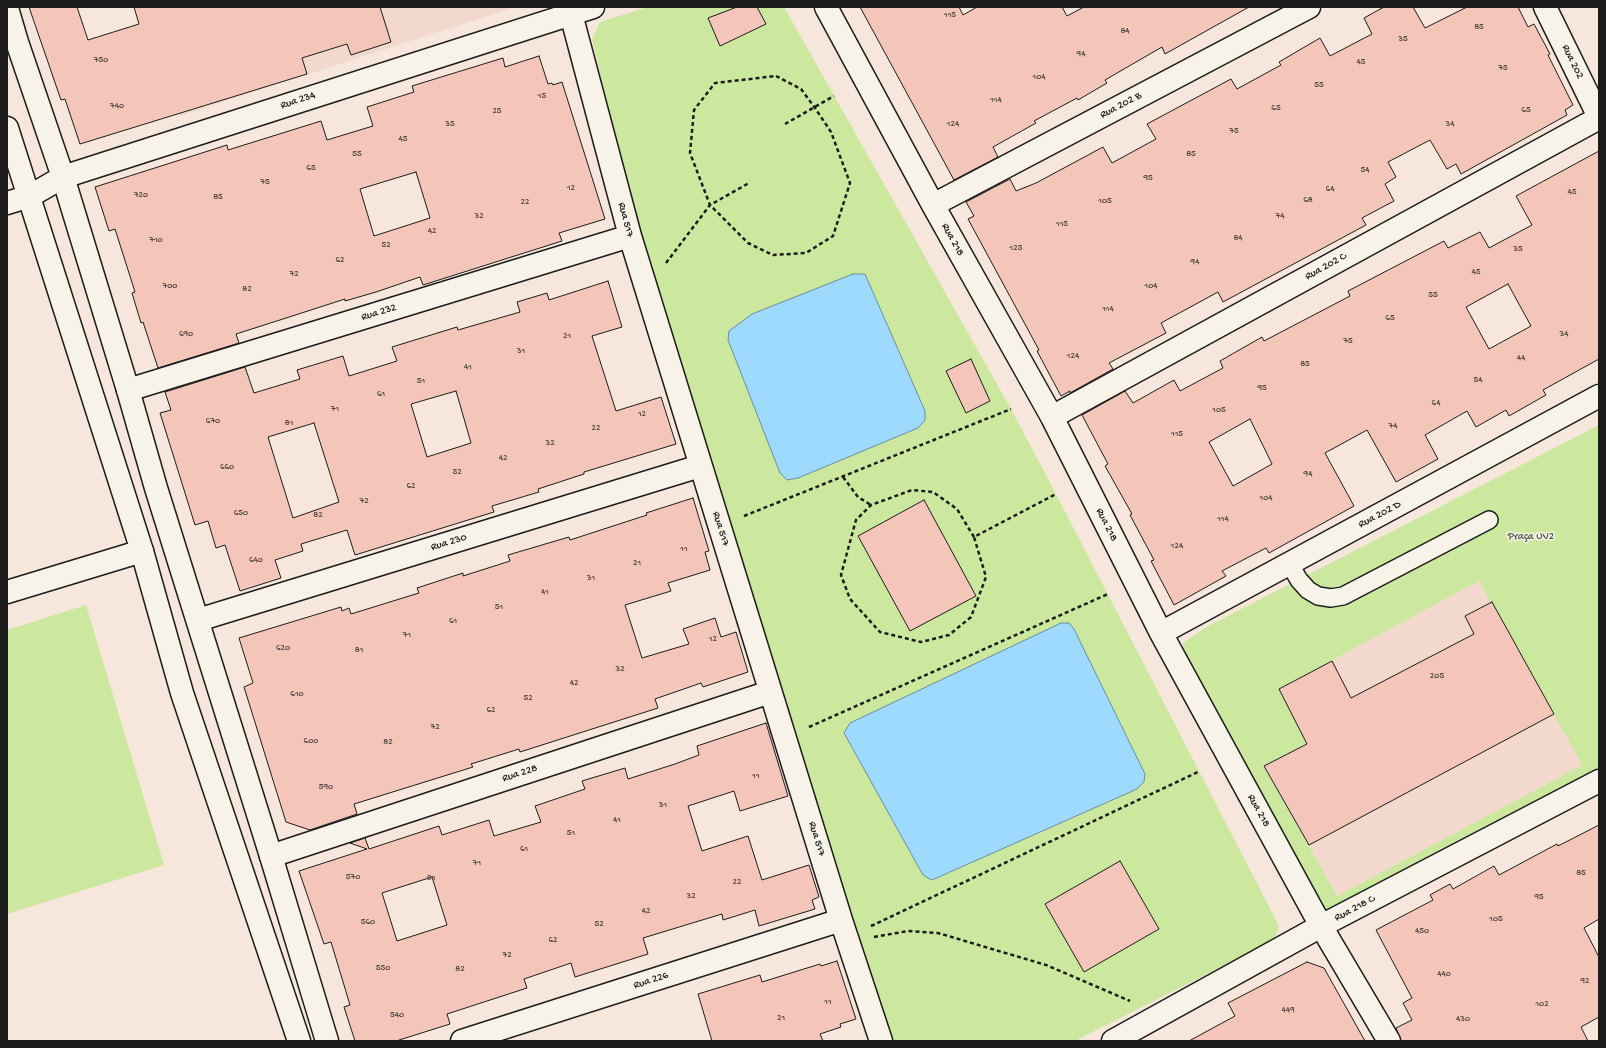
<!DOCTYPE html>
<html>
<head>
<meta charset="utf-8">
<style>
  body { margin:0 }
  #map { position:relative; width:1606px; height:1048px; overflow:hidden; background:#f7e6db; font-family:"Gochi Hand",sans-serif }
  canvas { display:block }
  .frame { position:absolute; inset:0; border:8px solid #1c1c1c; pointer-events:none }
</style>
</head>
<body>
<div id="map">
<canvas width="1606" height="1048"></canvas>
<div class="frame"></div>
</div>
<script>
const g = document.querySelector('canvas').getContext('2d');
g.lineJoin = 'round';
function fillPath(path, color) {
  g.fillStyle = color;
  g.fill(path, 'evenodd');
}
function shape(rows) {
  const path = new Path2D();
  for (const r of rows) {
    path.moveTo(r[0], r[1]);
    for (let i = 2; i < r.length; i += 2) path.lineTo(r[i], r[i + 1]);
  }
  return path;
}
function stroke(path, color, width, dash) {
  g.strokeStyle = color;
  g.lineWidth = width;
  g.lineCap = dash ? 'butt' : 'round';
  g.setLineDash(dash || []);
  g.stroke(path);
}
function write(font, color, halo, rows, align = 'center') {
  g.font = font + ' "Gochi Hand",sans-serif';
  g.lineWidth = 3;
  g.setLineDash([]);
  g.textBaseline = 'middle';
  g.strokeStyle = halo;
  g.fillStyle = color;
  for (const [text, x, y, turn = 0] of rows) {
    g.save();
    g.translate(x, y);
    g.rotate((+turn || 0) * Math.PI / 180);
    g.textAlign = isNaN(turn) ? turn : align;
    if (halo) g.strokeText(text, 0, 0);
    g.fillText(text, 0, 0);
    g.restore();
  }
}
const built = shape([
  [209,7,515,7,180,116,149,26],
  [1479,581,1582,765,1337,896,1264,766,1307,744,1279,689]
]);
const green = shape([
  [648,7,784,7,1011,409,1056,494,1279,926,1274,940,1075,1041,886,1041,649,284,592,39,600,22],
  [1599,425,1599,768,1335,917,1313,905,1183,663,1183,643,1208,626],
  [1479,581,1582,765,1337,896,1264,766,1307,744,1279,689],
  [86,605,164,865,7,914,7,630]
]);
const water = shape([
  [853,274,865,274,925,411,925,420,918,428,798,478,787,480,780,473,728,340,729,331,752,314,853,274],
  [1061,623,1069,623,1074,629,1145,774,1144,782,1137,789,932,880,923,875,844,733,850,723,1061,623]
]);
const building = shape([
  [29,7,77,7,88,40,139,24,134,7,380,7,391,42,351,55,347,44,302,58,307,74,80,144,65,99,61,100,29,7],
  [737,7,757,7,766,24,720,46,708,18,737,7],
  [860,7,959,7,963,15,977,7,1062,7,1067,16,1084,7,1249,7,1165,54,1162,47,1105,80,1107,83,1078,100,1077,98,1034,121,1036,123,993,147,998,157,954,180,860,7],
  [1384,7,1413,7,1425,28,1467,7,1518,7,1528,27,1534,24,1550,54,1548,55,1573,105,1565,110,1567,115,1461,174,1456,164,1447,169,1430,140,1388,162,1396,177,1385,184,1394,201,1362,218,1366,225,1223,302,1218,292,1161,323,1166,333,1109,363,1113,369,1070,393,1070,391,1061,396,1037,351,1039,350,968,219,974,216,966,202,1010,179,1016,191,1036,183,1103,147,1112,163,1156,139,1147,124,1231,79,1237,89,1281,65,1279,62,1320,38,1330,56,1372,34,1364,18,1384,7],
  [539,56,548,84,552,83,553,85,562,82,605,219,559,233,562,241,423,285,420,277,376,292,345,301,345,299,283,319,236,334,239,343,158,368,143,322,141,323,132,293,135,292,115,229,109,231,95,187,227,145,228,150,321,121,327,140,373,126,367,107,414,92,412,86,503,58,505,67,539,56],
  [416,172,430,218,374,236,360,189,416,172],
  [1599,151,1599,359,1543,390,1546,395,1509,416,1506,410,1476,427,1467,411,1425,435,1438,459,1396,482,1367,430,1325,453,1354,506,1269,553,1266,548,1222,571,1226,576,1174,605,1151,561,1154,560,1130,515,1132,514,1105,466,1108,464,1082,415,1125,391,1133,403,1174,380,1180,391,1223,368,1220,361,1262,337,1264,341,1350,296,1348,291,1444,241,1448,248,1480,232,1489,248,1532,225,1516,196,1599,151],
  [1508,284,1531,326,1489,349,1466,307,1508,284],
  [1250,419,1272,464,1233,486,1209,442,1250,419],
  [608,281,622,327,592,336,616,411,661,397,676,444,584,472,584,474,538,489,539,492,492,506,494,512,355,555,347,530,301,544,303,551,275,560,281,578,240,591,225,545,216,548,208,521,195,525,160,413,171,410,165,392,245,367,254,393,300,379,297,370,343,356,349,376,397,361,392,347,457,327,458,330,520,312,517,302,547,293,549,300,608,281],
  [456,391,471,443,427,457,411,404,456,391],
  [314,423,339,502,293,518,268,437,314,423],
  [971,359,990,401,966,413,946,371,971,359],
  [693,498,709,551,705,552,710,570,668,583,671,591,625,605,642,658,689,644,683,629,715,618,721,637,736,632,748,672,703,687,701,683,655,699,658,708,520,752,519,749,471,764,473,767,354,804,357,814,310,830,286,822,244,687,253,683,239,638,341,607,342,611,349,608,351,614,419,593,417,588,463,573,463,576,510,561,508,555,569,537,570,540,647,515,646,513,693,498],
  [924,500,976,596,910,631,858,536,924,500],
  [1492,602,1554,714,1309,845,1264,766,1307,744,1279,689,1332,661,1351,698,1474,634,1465,616,1492,602],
  [766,723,788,796,740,811,734,791,688,806,702,851,748,836,762,880,809,865,819,897,812,900,815,909,759,926,755,910,723,920,722,914,643,938,648,954,575,977,571,963,524,979,527,988,447,1014,450,1024,396,1041,355,1041,344,1007,350,1005,331,942,324,944,299,871,367,849,350,843,365,838,369,849,439,826,442,835,489,820,494,836,541,822,535,806,585,789,582,781,625,768,628,779,675,764,699,755,697,746,766,723],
  [432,877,447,925,397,941,382,893,432,877],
  [1599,825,1599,919,1584,928,1599,957,1599,1017,1581,1027,1588,1041,1401,1041,1396,1028,1412,1020,1403,1003,1412,998,1376,930,1433,900,1430,895,1450,884,1453,889,1494,866,1499,875,1557,844,1558,846,1599,825],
  [1120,861,1159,929,1084,972,1045,904,1120,861],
  [837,961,856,1019,840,1024,841,1027,820,1034,823,1041,712,1041,698,994,760,975,762,982,820,964,821,966,837,961],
  [1307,962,1324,968,1365,1041,1189,1041,1235,1016,1228,1003,1307,962]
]);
const path = shape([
  [776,76,801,89,815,108,831,132,850,183,833,236,806,253,773,255,748,243,710,205,690,153,694,110,715,83,776,76],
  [785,124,834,96],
  [666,263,710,205,749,183],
  [843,477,858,497,871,505],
  [744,516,1011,409],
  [974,537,957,509,933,492,912,490,871,505,856,520,841,575,850,599,880,632,921,642,949,635,971,617,986,577,974,537,1056,494],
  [809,727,1108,594],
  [871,926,1200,771],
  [874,937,908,931,938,933,1046,965,1130,1001]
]);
const lane = shape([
  [1289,563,1299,580,1308,590,1318,596,1331,598,1343,596,1489,520]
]);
const street = shape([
  [826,7,933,205,1052,417,1161,633,1321,926,1389,1041],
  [1545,7,1599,117],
  [571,14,630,236,841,920,881,1041],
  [7,203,30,196,63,177,593,7],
  [933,205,1309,7],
  [128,390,630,236],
  [1052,417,1599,118],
  [7,592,142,551],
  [198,620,700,466],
  [1161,633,1599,396],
  [271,856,770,692],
  [462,1041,841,920],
  [1113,1041,1321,926,1599,781]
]);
const secondary = shape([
  [7,8,17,42,63,177,128,390,156,488,271,856,327,1041],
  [7,128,142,551,182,693,299,1041]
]);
const numberNames = [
  ["115",950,16],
  ["85",1479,28],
  ["84",1125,32],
  ["35",1403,40],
  ["94",1081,55],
  ["750",101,61],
  ["45",1361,63],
  ["75",1503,69],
  ["104",1039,78],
  ["55",1319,86],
  ["15",542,97],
  ["114",996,101],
  ["740",117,107],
  ["65",1276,109],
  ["65",1526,111],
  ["25",497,112],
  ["35",450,125],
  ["124",953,125],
  ["34",1450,125],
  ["75",1234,132],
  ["45",403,140],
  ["55",357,155],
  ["85",1191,155],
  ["65",311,169],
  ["54",1365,171],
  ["95",1148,179],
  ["75",265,183],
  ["12",571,189],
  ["64",1330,190],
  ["45",1572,193],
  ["720",141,196],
  ["85",218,198],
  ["68",1308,201],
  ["105",1105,202],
  ["22",525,203],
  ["32",479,217],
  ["74",1280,217],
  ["115",1062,225],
  ["42",432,232],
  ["84",1238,239],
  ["710",156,241],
  ["52",386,246],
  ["125",1016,249],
  ["35",1518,250],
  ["62",340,261],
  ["94",1195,263],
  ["45",1476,273],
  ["72",294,275],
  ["700",170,287],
  ["104",1151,287],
  ["82",247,290],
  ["55",1433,296],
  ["114",1108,310],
  ["65",1390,319],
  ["690",186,335],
  ["34",1564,335],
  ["21",567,337],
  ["75",1348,342],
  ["31",521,352],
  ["124",1073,357],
  ["44",1521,359],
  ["85",1305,365],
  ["41",468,368],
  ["54",1478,381],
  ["51",421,382],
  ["95",1262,389],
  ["61",381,395],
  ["64",1436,404],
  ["71",335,410],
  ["105",1219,411],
  ["12",642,415],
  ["670",213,422],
  ["81",289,424],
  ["74",1393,427],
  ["22",596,429],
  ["115",1177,435],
  ["32",550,444],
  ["42",503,459],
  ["660",227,468],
  ["52",457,473],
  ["94",1308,475],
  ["62",411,487],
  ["104",1266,499],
  ["72",364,502],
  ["650",241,514],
  ["82",318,516],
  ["114",1223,520],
  ["124",1177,547],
  ["11",684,550],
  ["640",256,561],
  ["21",637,564],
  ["31",591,579],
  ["41",545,593],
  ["51",499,608],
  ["61",453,622],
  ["71",407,636],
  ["12",713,640],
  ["620",283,649],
  ["81",359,651],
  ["32",620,670],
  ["205",1437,677],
  ["42",574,684],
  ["610",297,695],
  ["52",528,699],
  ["62",491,711],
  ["72",435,728],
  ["600",311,742],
  ["82",388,743],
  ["11",756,777],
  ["590",326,788],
  ["31",663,806],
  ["41",617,821],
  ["51",571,834],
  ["61",524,850],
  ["71",477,864],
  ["85",1581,874],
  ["570",353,878],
  ["81",431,879],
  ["22",737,883],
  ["32",691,897],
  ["95",1539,898],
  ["42",646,912],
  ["105",1496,920],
  ["560",368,923],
  ["52",599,925],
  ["450",1422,932],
  ["62",553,941],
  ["72",507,956],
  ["550",383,969],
  ["82",460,970],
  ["440",1444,975],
  ["92",1585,982],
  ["11",828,1003],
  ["102",1542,1005],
  ["449",1288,1011],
  ["540",397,1016],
  ["21",781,1019],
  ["430",1463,1020]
];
const streetNames = [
  ["Rua 202",1572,62,64],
  ["Rua 234",298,101,-18],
  ["Rua 202 B",1121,106,-28],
  ["Rua 517",625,220,75],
  ["Rua 218",952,240,61],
  ["Rua 202 C",1326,267,-29],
  ["Rua 232",379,313,-17],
  ["Rua 202 D",1380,515,-28],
  ["Rua 218",1106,525,63],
  ["Rua 517",720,529,73],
  ["Rua 230",449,543,-17],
  ["Rua 228",520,774,-18],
  ["Rua 218",1258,811,61],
  ["Rua 517",816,839,73],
  ["Rua 218 C",1355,909,-28],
  ["Rua 226",651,981,-18]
];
const parkNames = [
  ["Praça UV2",1531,537]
];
fillPath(built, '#f2d8cd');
fillPath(green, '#cce89f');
fillPath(water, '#9ed9fe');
stroke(water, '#6a8da4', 1);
fillPath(building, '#f3c6b9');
stroke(building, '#1c1c1c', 1);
stroke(lane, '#1c1c1c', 20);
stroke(street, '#1c1c1c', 25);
stroke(secondary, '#1c1c1c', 25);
stroke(path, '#1c1c1c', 2.5, [4, 3]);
stroke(lane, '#f7f3e8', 17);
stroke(street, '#f7f3e8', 22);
stroke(secondary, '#f7f3e8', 22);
write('9px', '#524643', null, numberNames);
write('11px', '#1c1c1c', '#f7f3e8', streetNames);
write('11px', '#515943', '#f7f3e8', parkNames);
</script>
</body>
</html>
